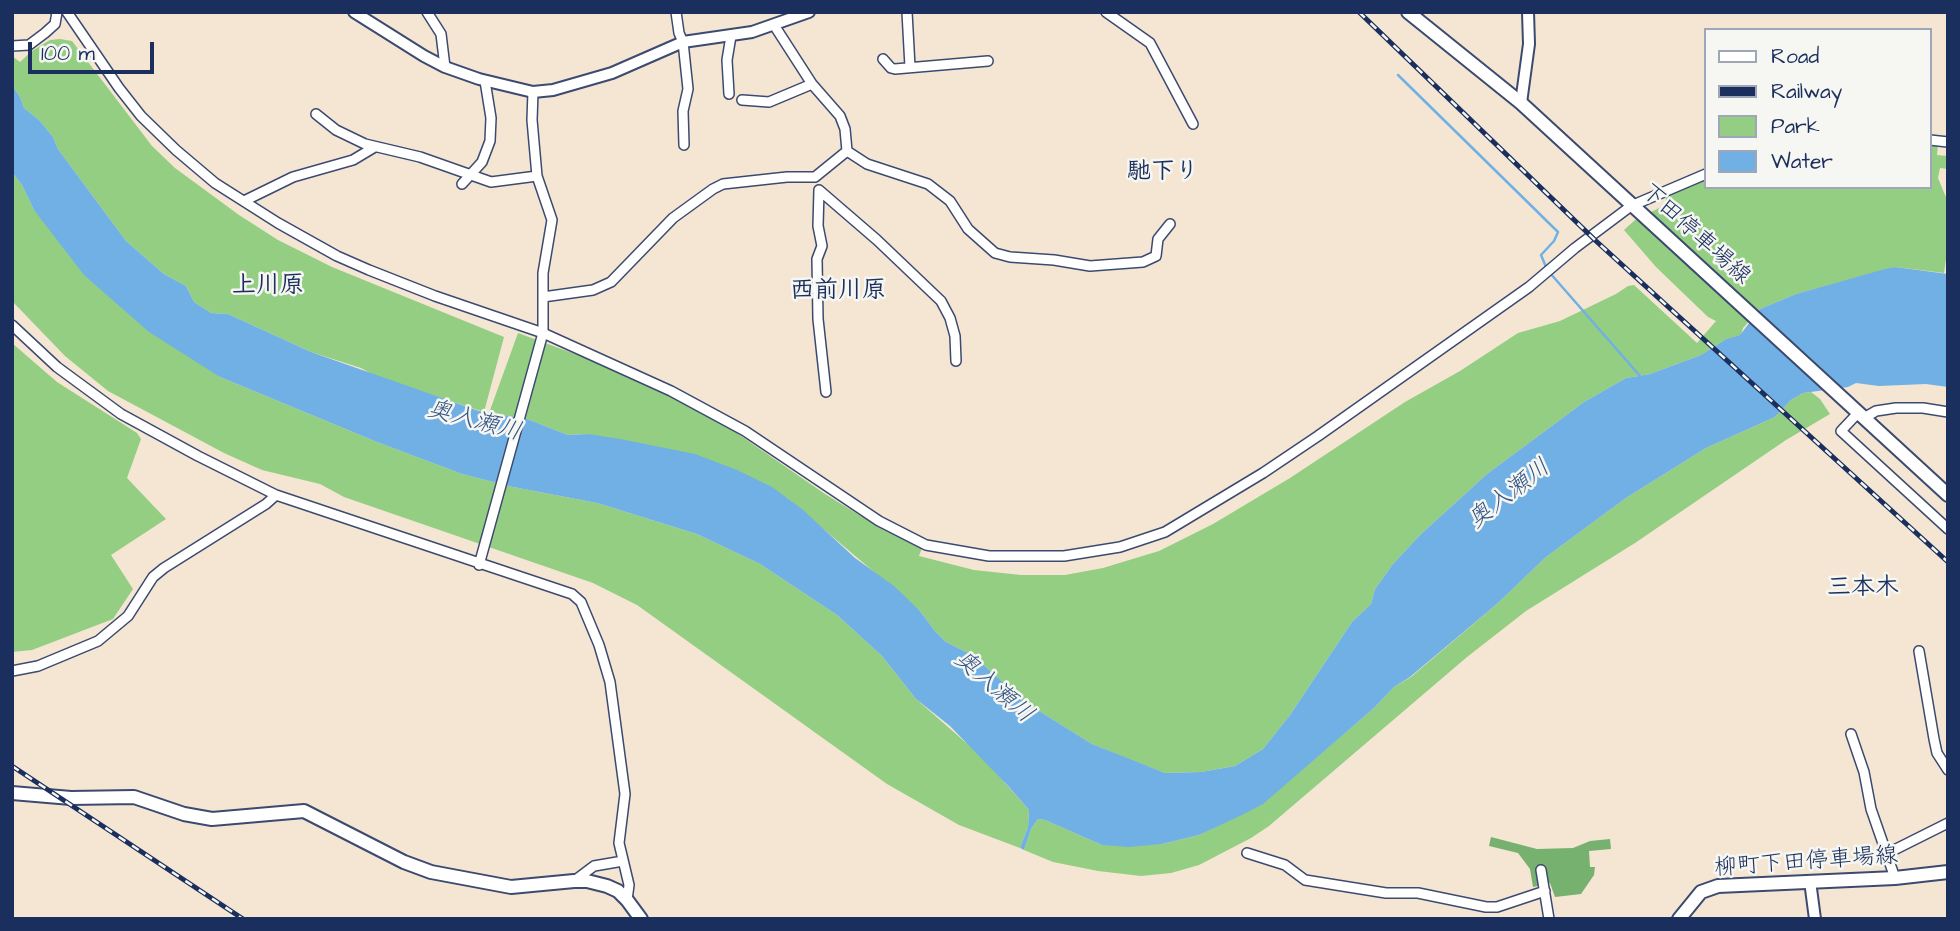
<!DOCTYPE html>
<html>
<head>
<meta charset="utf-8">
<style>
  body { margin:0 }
  #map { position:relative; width:1960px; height:931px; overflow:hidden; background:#f4e6d3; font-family:"Architects Daughter",sans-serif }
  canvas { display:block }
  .frame { position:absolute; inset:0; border:14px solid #1b2f5e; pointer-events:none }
  .legend { position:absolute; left:1704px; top:28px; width:228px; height:161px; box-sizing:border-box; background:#f6f6f2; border:2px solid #9ea6b7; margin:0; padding:9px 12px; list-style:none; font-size:21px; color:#1b2f5e }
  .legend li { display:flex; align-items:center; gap:14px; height:35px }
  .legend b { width:35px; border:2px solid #9ea6b7 }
  .scale { position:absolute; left:28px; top:42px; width:126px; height:32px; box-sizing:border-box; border:4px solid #1b2f5e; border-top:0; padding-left:9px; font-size:21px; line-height:24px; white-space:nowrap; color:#1b2f5e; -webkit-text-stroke:5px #f6f6f2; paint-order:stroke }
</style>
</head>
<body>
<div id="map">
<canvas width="1960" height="931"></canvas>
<div class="frame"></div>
<ul class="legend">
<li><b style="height:9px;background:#fff"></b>Road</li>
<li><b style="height:9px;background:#1b2f5e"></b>Railway</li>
<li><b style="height:19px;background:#93ce82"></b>Park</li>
<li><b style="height:19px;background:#71b0e4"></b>Water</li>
</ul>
<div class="scale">100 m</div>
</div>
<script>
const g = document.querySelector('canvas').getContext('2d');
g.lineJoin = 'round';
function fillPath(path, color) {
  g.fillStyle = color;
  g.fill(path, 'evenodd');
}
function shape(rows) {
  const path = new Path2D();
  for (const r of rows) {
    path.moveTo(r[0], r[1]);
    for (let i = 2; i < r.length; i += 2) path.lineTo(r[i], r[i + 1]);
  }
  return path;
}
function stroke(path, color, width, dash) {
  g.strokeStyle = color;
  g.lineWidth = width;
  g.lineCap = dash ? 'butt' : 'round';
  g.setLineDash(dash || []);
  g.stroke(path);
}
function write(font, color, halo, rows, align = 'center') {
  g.font = font + ' "Architects Daughter","Klee One",sans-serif';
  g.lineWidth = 5;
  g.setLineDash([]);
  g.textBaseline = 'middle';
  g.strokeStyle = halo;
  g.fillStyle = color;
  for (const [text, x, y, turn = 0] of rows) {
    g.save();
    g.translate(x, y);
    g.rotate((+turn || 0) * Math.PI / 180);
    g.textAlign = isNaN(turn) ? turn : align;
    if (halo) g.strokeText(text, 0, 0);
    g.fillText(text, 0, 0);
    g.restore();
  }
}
const green = shape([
  [60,39,72,41,152,146,175,168,239,215,278,240,332,267,504,337,484,412,377,377,361,368,311,352,228,314,211,313,194,302,186,286,164,274,126,241,58,149,53,137,39,120,24,108,20,97,12,85,12,56,20,62,32,51,50,40],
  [1930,144,1938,145,1937,155,1948,156,1948,169,1940,168,1938,178,1948,202,1948,259,1946,259,1944,273,1895,267,1796,294,1760,309,1743,328,1741,335,1726,339,1701,355,1650,374,1626,378,1584,402,1487,474,1420,535,1393,564,1375,589,1371,604,1352,622,1290,715,1263,749,1235,766,1201,772,1165,773,1131,760,1092,744,1028,704,972,655,946,642,935,631,920,611,787,498,588,434,568,435,527,419,489,413,518,333,605,365,666,393,728,427,825,494,882,529,922,548,919,556,974,570,1021,575,1065,575,1103,568,1159,551,1213,524,1290,478,1405,402,1460,371,1518,333,1560,321,1616,294,1628,286,1634,285,1697,343,1716,321,1708,317,1656,267,1624,230,1635,220,1667,204,1665,195,1706,178,1706,187,1930,187],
  [12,172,22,185,34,210,220,377,377,442,462,474,513,487,597,503,697,534,760,564,837,615,882,656,916,699,980,755,1029,810,1028,827,1020,848,959,825,887,784,637,605,593,583,344,497,320,484,262,470,224,453,108,391,65,356,12,301],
  [12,343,57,382,137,433,141,439,127,478,166,519,111,555,133,589,113,619,32,650,12,652],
  [1811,392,1820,399,1830,414,1786,440,1635,543,1526,611,1467,657,1269,826,1251,838,1199,865,1171,873,1141,876,1098,871,1053,862,1024,850,1031,829,1038,819,1045,820,1102,845,1162,844,1199,835,1263,803,1374,708,1394,687,1411,677,1498,603,1546,557,1626,498,1706,448,1775,417,1791,400,1803,393]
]);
const forest = shape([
  [1491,837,1537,849,1573,848,1590,841,1610,839,1611,849,1589,851,1590,867,1595,867,1594,875,1581,894,1555,897,1550,883,1533,887,1530,869,1518,853,1489,846]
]);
const water = shape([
  [12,85,20,97,24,108,39,120,53,137,58,149,126,241,164,274,186,286,194,302,211,313,228,314,311,352,479,411,527,419,568,435,588,434,620,439,695,454,737,470,772,487,802,509,855,558,894,586,920,611,935,631,946,642,972,655,1028,704,1092,744,1165,773,1201,772,1235,766,1263,749,1290,715,1352,622,1371,604,1375,589,1393,564,1420,535,1487,474,1584,402,1626,378,1650,374,1701,355,1726,339,1740,335,1760,309,1796,294,1885,269,1895,267,1948,274,1948,387,1926,384,1879,386,1856,383,1848,387,1803,393,1791,400,1775,417,1706,448,1626,498,1546,557,1498,603,1410,677,1394,687,1374,708,1263,804,1244,814,1199,835,1162,844,1129,847,1102,845,1045,820,1038,819,1031,829,1024,850,1020,848,1028,827,1029,810,1008,786,950,726,916,699,882,656,837,615,760,564,697,534,597,503,513,487,462,474,377,442,220,377,149,332,84,275,34,210,22,185,12,172]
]);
const stream = shape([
  [1398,75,1558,232,1554,241,1541,255,1546,267],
  [1550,273,1640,376]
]);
const minor = shape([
  [67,12,119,88,141,116,176,150,215,183,278,223,337,256,369,270,435,296,543,333,671,391,745,431,879,521,926,545,989,556,1064,556,1120,547,1165,532,1263,473,1318,436,1529,287,1575,248,1631,206,1706,174],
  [427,12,441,34,445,67],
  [676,12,679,33,683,42,688,89,683,111,684,145],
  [907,12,910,67],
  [1106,12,1150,43,1193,124],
  [774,25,812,84,840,116,845,129,847,151,867,164,928,184,950,201,968,229,995,253,1010,257,1054,260,1090,266,1143,262,1156,256,1158,239,1170,224],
  [12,46,29,45,45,33,55,24,57,12],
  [883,59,891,68,895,69,988,61],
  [729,94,727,60,731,36],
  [742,100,769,102,812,84],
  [316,114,336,130,365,144,420,157,491,182,537,176],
  [1930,140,1948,142],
  [462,184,482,162,490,141,491,118,485,81],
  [819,190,877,240,941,301,950,318,955,336,956,361],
  [819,190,818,226,822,246,817,259,818,319,826,392],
  [244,201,293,177,353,160,373,148],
  [543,297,593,290,611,282,673,218,713,189,723,184,787,177,815,177,847,151],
  [12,325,57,367,121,414,198,456,276,495,572,594,581,602,599,645,610,682,625,794,619,843,629,885,627,900],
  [1858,413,1841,431,1948,529],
  [1864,418,1876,411,1896,408,1923,408,1948,412],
  [479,565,543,333,543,273,552,220,537,176,532,120,533,92],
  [1919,651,1934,739,1937,753,1948,770],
  [12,671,38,666,98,641,128,616,153,577,164,568,266,504,276,495],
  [1851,734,1864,772,1871,809,1895,878],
  [1247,853,1285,865,1305,880,1386,893,1418,893,1486,907,1497,907,1545,891],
  [1888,853,1948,823],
  [1541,870,1549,919],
  [574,881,594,866,623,861]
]);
const tertiary = shape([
  [354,12,424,56,445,67,479,79,533,92,553,90,612,73,683,42,752,32,809,12],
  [1521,103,1529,44,1528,12],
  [1810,881,1815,919]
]);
const secondary = shape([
  [1408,12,1521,103,1948,495],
  [12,793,71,798,134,797,184,814,212,819,304,811,404,862,431,872,511,887,574,881,587,881,607,886,618,891,627,900,641,919],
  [1679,919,1701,892,1718,886,1895,878,1948,872]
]);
const rail = shape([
  [1359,12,1596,241,1948,562],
  [12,766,243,919]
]);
const streetNames = [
  ["下田停車場線",1695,235,42],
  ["柳町下田停車場線",1806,863,-4]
];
const neighbourhoodNames = [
  ["馳下り",1163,173],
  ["上川原",268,287],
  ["西前川原",838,292],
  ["三本木",1863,589]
];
const waterNames = [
  ["奥入瀬川",474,422,15],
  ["奥入瀬川",1510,495,-38],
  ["奥入瀬川",993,688,41]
];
fillPath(green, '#93ce82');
fillPath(forest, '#76b170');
fillPath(water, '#71b0e4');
stroke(stream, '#71b0e4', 2.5);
stroke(minor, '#3c4a70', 12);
stroke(tertiary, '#3c4a70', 14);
stroke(secondary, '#3c4a70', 16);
stroke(minor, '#fff', 9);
stroke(tertiary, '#fff', 10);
stroke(secondary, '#fff', 12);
stroke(rail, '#1b2f5e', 5);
stroke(rail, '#f6f6f2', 2.5, [8]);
write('23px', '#1b2f5e', '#f6f6f2', streetNames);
write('bold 24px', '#1b2f5e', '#f6f6f2', neighbourhoodNames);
write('italic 24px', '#355686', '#f6f6f2', waterNames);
</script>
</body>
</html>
